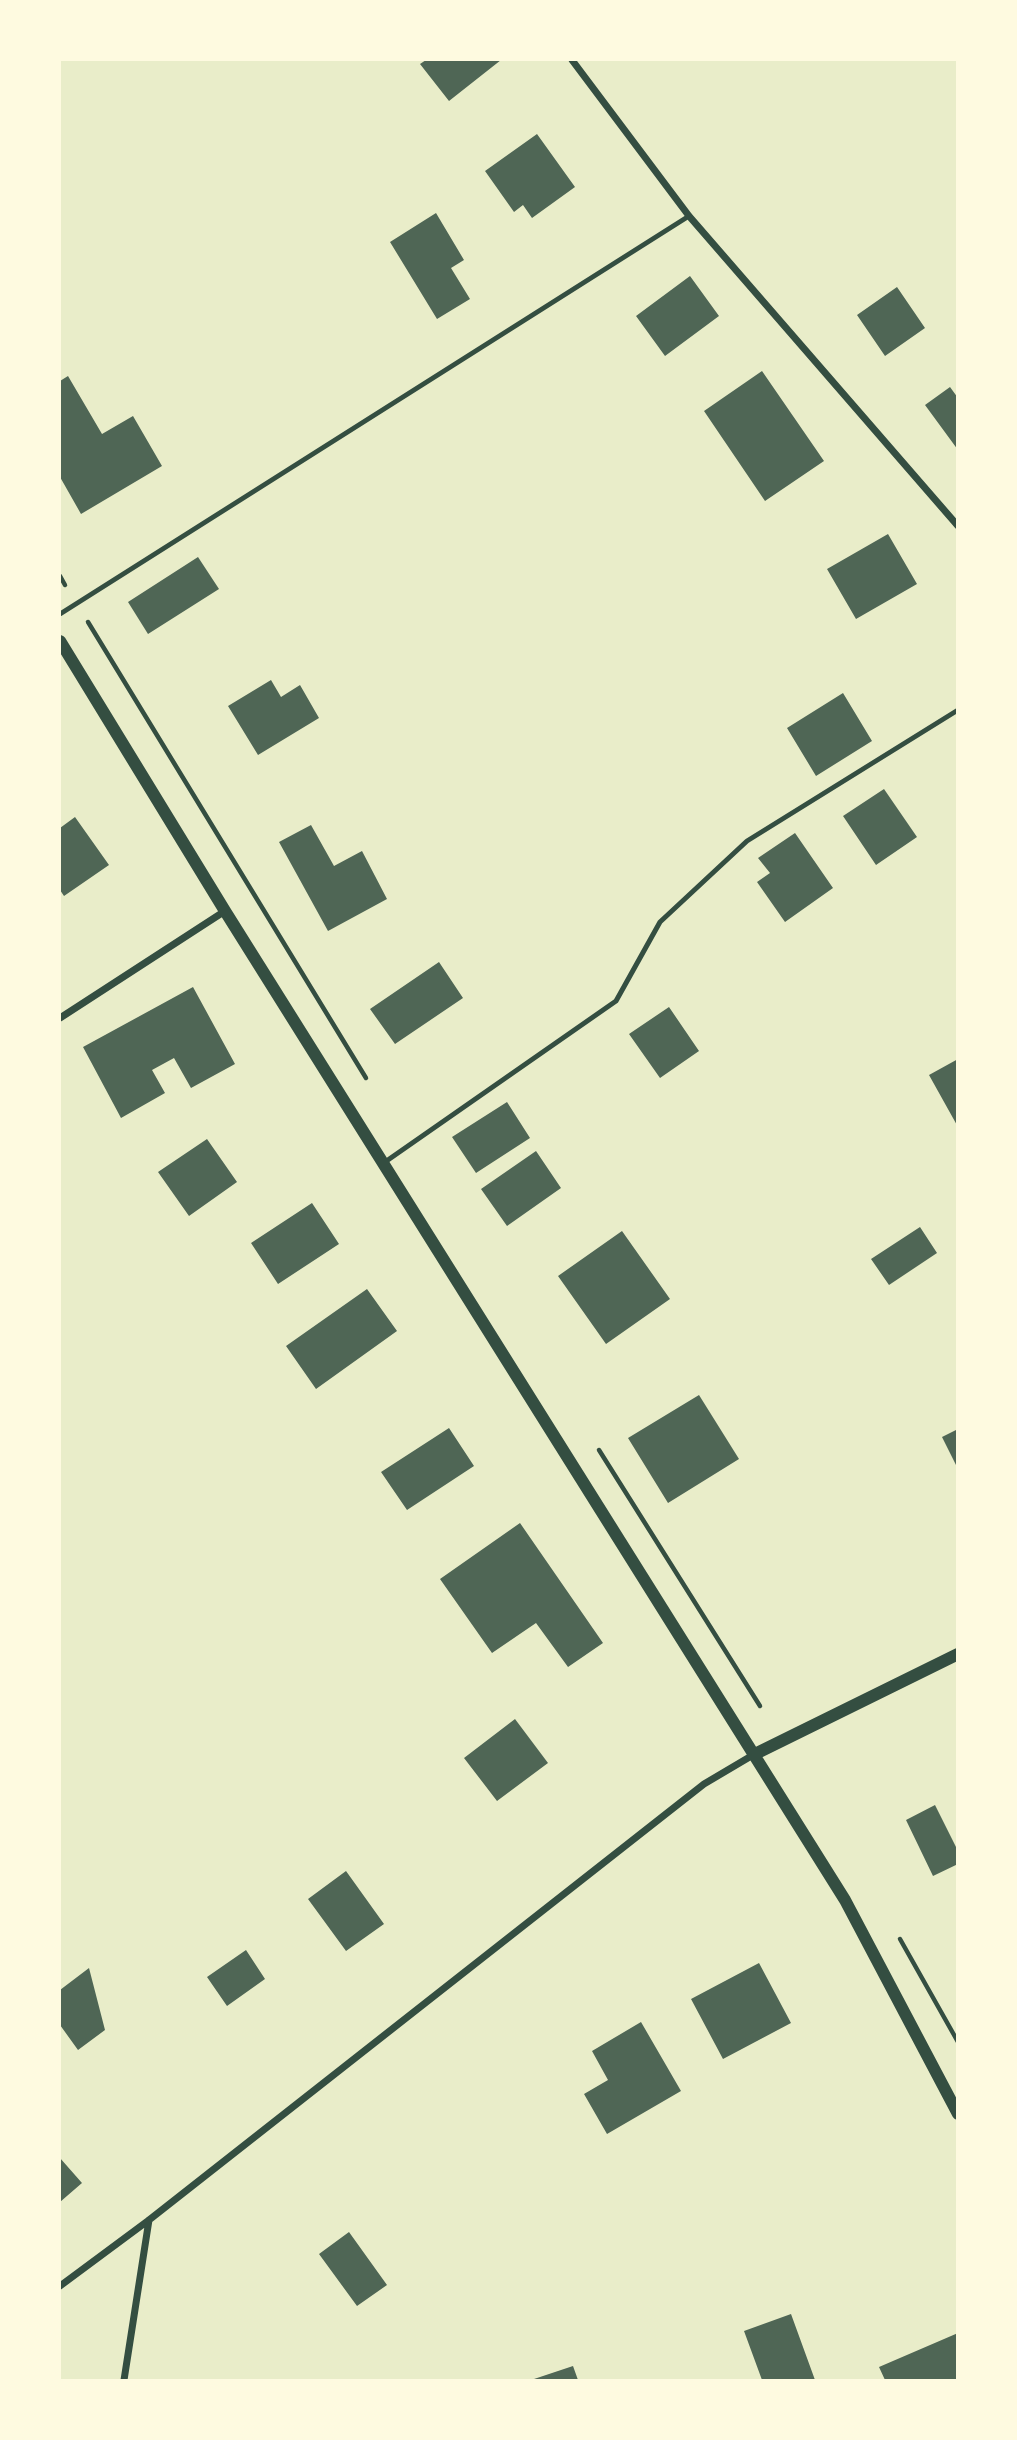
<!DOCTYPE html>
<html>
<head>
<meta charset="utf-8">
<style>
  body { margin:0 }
  #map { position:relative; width:1017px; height:2440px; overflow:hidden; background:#e9edc9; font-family:Inter,sans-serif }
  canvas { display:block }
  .frame { position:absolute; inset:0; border:61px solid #fefae0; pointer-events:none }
</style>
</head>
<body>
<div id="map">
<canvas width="1017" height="2440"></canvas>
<div class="frame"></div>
</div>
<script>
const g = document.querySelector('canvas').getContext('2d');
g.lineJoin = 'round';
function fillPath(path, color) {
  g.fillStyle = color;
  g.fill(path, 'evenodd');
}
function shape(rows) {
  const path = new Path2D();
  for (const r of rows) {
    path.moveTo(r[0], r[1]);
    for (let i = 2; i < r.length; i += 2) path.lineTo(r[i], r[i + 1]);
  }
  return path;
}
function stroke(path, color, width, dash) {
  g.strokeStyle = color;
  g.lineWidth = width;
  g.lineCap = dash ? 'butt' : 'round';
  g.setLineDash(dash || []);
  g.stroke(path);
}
const building = shape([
  [426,60,501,60,449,101,420,64],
  [537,134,575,187,532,218,523,205,514,212,485,171],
  [436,213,464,260,451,268,470,299,437,319,390,242],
  [690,276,719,316,665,356,636,316],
  [897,287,925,328,885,356,857,315],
  [762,371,824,461,765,501,704,411],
  [68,376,102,434,133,416,162,466,81,514,60,477,60,381],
  [950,387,958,398,958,450,925,405],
  [888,534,917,584,856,619,827,569],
  [198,557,219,589,148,634,128,602],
  [271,680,281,697,300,685,319,718,258,755,228,706],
  [843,693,872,741,816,776,787,728],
  [884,789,917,837,876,865,843,816],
  [75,817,109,865,64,896,60,890,60,828],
  [311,825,334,866,362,851,387,899,328,931,279,842],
  [795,833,833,888,785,922,757,882,770,873,758,858],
  [439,962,463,998,395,1044,370,1009],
  [193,987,235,1064,191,1088,174,1058,152,1070,165,1093,121,1118,83,1047],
  [669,1007,699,1051,660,1078,629,1034],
  [958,1059,958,1127,929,1075],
  [507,1102,530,1138,476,1173,452,1137],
  [207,1139,237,1182,189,1216,158,1172],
  [536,1151,561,1188,507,1226,481,1189],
  [312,1203,339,1244,278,1284,251,1243],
  [920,1227,937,1253,889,1285,871,1259],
  [622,1231,670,1299,606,1344,558,1276],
  [367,1289,397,1331,316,1389,286,1346],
  [699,1395,739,1459,668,1503,628,1438],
  [449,1428,474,1466,407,1510,381,1472],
  [958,1429,958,1469,942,1437],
  [520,1523,603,1643,568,1667,536,1623,492,1653,440,1579],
  [515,1719,548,1763,497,1801,464,1758],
  [935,1805,958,1851,958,1864,933,1876,906,1820],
  [346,1871,384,1924,346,1951,308,1899],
  [246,1950,265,1979,227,2006,207,1977],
  [759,1963,791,2023,723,2059,691,1999],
  [89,1968,105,2030,78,2050,60,2025,60,1990],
  [641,2022,681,2091,607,2134,584,2094,608,2080,592,2051],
  [60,2158,82,2183,60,2202],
  [349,2232,387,2285,357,2306,319,2254],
  [791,2314,815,2380,762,2380,744,2331],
  [958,2333,958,2380,885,2380,879,2367],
  [573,2366,578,2380,531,2380]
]);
const path = shape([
  [60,576,65,585],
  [88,622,366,1078],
  [599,1450,760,1706],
  [900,1939,958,2042]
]);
const service = shape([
  [60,614,689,216],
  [385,1162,616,1001,660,922,747,841,958,710]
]);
const minor = shape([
  [572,60,689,216,958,526],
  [60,1018,225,911],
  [60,2286,149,2220,704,1784,753,1755],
  [124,2380,149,2220]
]);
const tertiary = shape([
  [60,641,225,911,845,1900,958,2114],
  [753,1755,958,1654]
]);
fillPath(building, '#4f6655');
stroke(path, '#344e41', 4.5);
stroke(service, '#344e41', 5);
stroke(minor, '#344e41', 7);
stroke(tertiary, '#344e41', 12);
</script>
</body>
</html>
